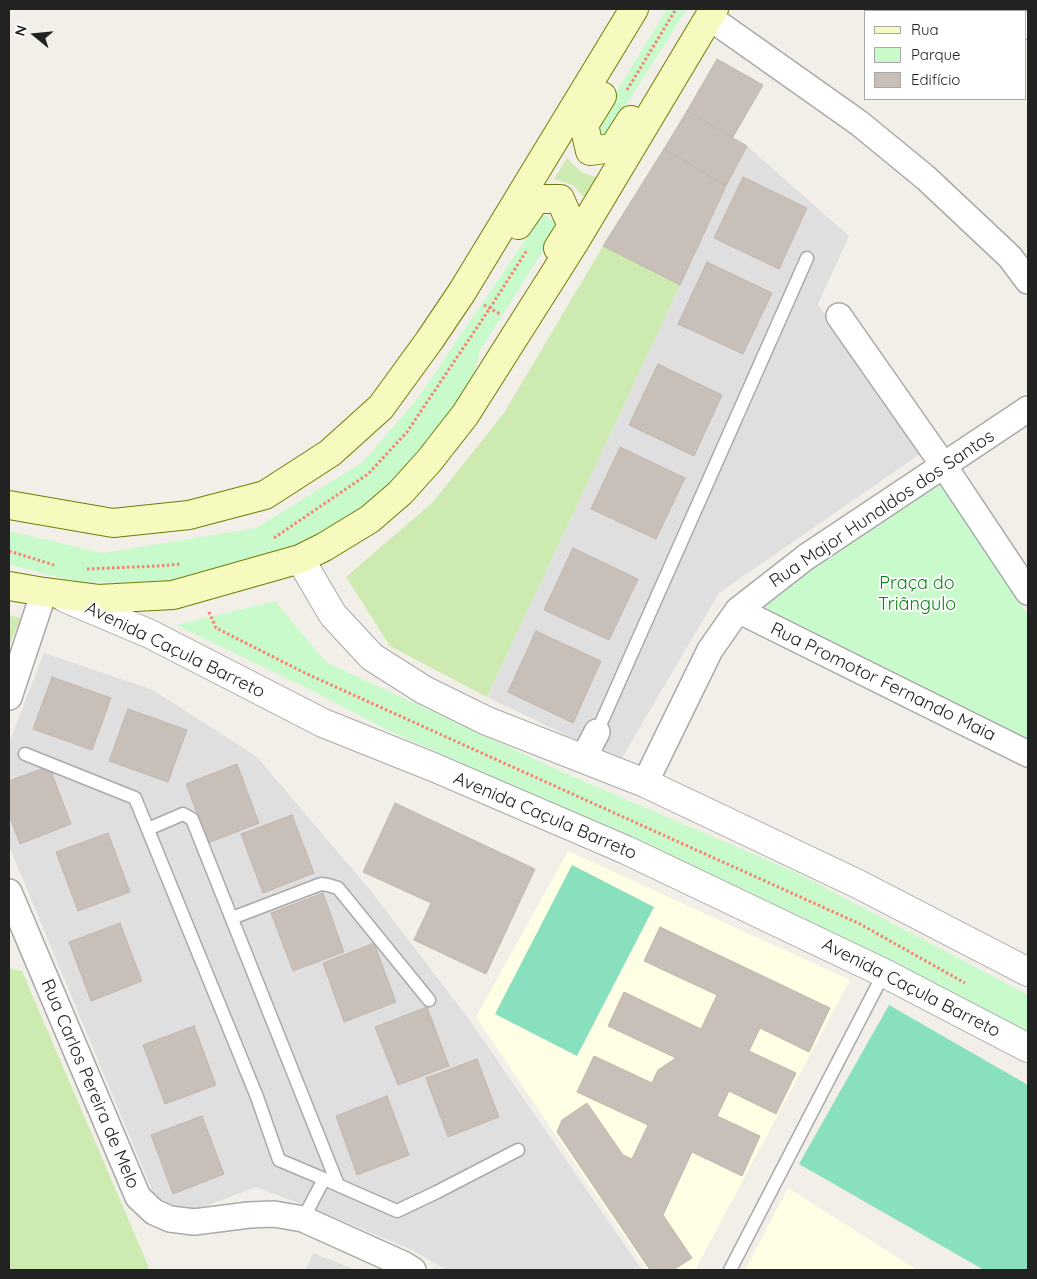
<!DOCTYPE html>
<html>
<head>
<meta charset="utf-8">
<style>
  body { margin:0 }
  #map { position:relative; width:1037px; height:1279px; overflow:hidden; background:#f2efe9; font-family:Quicksand,sans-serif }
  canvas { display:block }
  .frame { position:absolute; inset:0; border:10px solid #222; pointer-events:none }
  .legend { position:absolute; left:864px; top:10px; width:162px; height:90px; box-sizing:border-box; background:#fff; border:1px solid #a7a7a7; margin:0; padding:6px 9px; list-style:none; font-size:15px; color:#222 }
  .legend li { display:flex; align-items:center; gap:10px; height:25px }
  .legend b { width:25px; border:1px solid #a7a7a7 }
  .north { position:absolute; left:10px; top:10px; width:50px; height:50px; -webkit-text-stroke:4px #fff; paint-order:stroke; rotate:287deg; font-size:14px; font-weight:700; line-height:20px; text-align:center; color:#222 }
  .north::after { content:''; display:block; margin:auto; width:18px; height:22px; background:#222; clip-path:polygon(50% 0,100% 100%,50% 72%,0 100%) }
</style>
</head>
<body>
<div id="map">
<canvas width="1037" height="1279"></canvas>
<div class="frame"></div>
<ul class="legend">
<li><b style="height:6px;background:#f7fabf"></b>Rua</li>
<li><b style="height:14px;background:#c8facc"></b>Parque</li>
<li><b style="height:14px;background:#c7bfb8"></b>Edifício</li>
</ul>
<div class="north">N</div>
</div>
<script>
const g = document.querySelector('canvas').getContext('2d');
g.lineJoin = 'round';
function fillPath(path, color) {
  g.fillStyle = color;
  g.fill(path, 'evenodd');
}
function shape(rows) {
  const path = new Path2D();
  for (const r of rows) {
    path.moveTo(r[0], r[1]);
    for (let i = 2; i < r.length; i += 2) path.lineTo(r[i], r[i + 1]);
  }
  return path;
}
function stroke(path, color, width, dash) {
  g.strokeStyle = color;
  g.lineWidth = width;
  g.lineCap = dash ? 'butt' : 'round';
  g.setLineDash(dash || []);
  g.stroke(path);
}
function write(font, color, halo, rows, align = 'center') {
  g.font = font + ' Quicksand,sans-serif';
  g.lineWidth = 4;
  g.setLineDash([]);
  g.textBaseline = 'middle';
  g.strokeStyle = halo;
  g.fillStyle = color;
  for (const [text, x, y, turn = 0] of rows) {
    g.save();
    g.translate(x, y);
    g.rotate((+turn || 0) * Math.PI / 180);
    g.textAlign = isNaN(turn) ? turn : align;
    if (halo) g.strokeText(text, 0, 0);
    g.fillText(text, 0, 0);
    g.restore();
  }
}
const residential = shape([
  [747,146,849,236,818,304,920,454,719,593,620,761,487,697,726,186],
  [44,653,153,690,257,757,371,891,468,1018,642,1270,447,1270,410,1249,309,1207,256,1187,182,1215,157,1202,9,846,9,743],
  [313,1253,356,1270,306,1270]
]);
const education = shape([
  [568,851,850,980,695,1270,647,1270,476,1017],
  [788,1188,917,1270,745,1270]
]);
const grass = shape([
  [567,158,581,172,601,179,587,201,573,185,554,179],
  [603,246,680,285,487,697,390,646,346,577,433,502,504,413],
  [9,615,21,618,9,646],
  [9,968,22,971,150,1270,9,1270]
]);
const park = shape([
  [667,9,687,9,607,135,594,128],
  [542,215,548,217,559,225,480,351,465,405,401,480,341,528,276,554,219,572,156,583,78,582,9,565,9,531,103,553,256,528,363,462,418,398],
  [939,480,1028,615,1028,742,757,606],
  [275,601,326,662,558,770,797,873,1028,995,1028,1036,767,907,455,760,385,729,309,689,176,625]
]);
const pitch = shape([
  [572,865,654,907,577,1056,495,1014],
  [889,1005,1028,1085,1028,1270,984,1270,799,1164]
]);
const building = shape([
  [717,59,763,85,733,137,687,111,717,59],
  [687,111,747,146,726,186,664,149,687,111],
  [664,149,726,186,680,285,603,246,664,149],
  [743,177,807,208,779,269,714,238,743,177],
  [707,262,772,293,743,354,678,324,707,262],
  [658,364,722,395,694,456,629,425,658,364],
  [620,447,685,478,656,539,591,509,620,447],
  [573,548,638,579,609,640,544,610,573,548],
  [536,631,601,661,573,723,508,692,536,631],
  [52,677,111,698,92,750,33,729,52,677],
  [128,709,187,730,168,782,109,761,128,709],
  [237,764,259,823,208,843,186,784,237,764],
  [49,766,71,824,20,844,9,815,9,781,49,766],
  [395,803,535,869,486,974,414,940,431,903,363,872,395,803],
  [292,815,314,873,263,893,241,834,292,815],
  [108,833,130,892,78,911,56,852,108,833],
  [323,893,344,952,293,971,271,913,323,893],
  [120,923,142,981,91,1001,69,942,120,923],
  [660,927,830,1008,809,1052,760,1028,749,1051,796,1073,776,1114,729,1091,717,1116,760,1136,742,1176,692,1152,663,1215,692,1258,673,1270,650,1270,557,1132,562,1120,587,1103,623,1155,632,1159,648,1125,577,1092,594,1056,652,1083,658,1070,676,1058,608,1026,624,992,701,1029,717,995,644,961,660,927],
  [374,943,396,1002,344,1022,323,963,374,943],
  [427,1007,449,1066,398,1085,375,1027,427,1007],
  [194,1026,216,1085,165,1104,143,1045,194,1026],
  [477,1059,499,1117,448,1137,426,1078,477,1059],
  [387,1096,409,1155,357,1175,336,1116,387,1096],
  [202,1116,224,1174,173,1194,151,1135,202,1116]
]);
const path = shape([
  [627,90,676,9],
  [484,305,500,314],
  [274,538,368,474,407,432,490,308,527,250],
  [9,551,54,565],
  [87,569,157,566,180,564],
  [209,612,216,628,307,674,860,924,965,983]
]);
const service = shape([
  [597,732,807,258],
  [25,754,135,798,257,1097,279,1160,324,1179,303,1219],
  [148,829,183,814,192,819,338,1185],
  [232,918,321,884,328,885,338,888,429,1000],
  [331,1182,397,1211,437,1192,518,1150],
  [730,1270,884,973]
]);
const minor = shape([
  [1008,9,1011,11],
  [709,17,859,123,926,178,1010,257,1028,281],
  [1026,24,1028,26],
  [839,316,944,466,1028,592],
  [738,610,1028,754],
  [9,697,44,592],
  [583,759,597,732],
  [645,783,710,650,738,610,806,557,1028,409],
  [9,892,138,1197,154,1212,170,1219,194,1222,249,1215,274,1214,303,1219,405,1265,413,1270]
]);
const tertiary = shape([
  [300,559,333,615,372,657,424,690,487,721,645,783,858,884,1028,972],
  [65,598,150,634,323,723,433,767,626,850,884,973,1028,1048]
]);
const secondary = shape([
  [602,96,584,125,590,151,613,148,631,120],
  [518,225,536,199,560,199,572,226,558,248],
  [9,505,113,523,189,515,265,495,330,453,381,407,429,341,462,292,634,9],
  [9,586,44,592,98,599,173,595,300,559,324,547,370,519,400,493,429,461,465,415,574,243,714,9]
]);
const streetNames = [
  ["Rua Major Hunaldos dos Santos",882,509,-34],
  ["Avenida Caçula Barreto",175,650,26],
  ["Rua Promotor Fernando Maia",883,682,26],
  ["Avenida Caçula Barreto",545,816,23],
  ["Avenida Caçula Barreto",911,988,27],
  ["Rua Carlos Pereira de Melo",90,1084,67]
];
const parkNames = [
  ["Praça do",917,584],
  ["Triângulo",917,605]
];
fillPath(residential, '#e0dfdf');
fillPath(education, '#ffffe5');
fillPath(grass, '#cdebb0');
fillPath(park, '#c8facc');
fillPath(pitch, '#88e0be');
fillPath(building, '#c7bfb8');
stroke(building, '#c4b6ab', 1);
stroke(service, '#a9a9a9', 15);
stroke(minor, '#a9a9a9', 28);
stroke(tertiary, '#a9a9a9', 30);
stroke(secondary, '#707d05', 30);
stroke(path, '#fa8072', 3, [2.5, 2.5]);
stroke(service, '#fff', 12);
stroke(minor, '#fff', 25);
stroke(tertiary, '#fff', 28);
stroke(secondary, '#f7fabf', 28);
write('18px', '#222', '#fff', streetNames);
write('18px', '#0c8416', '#fff', parkNames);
</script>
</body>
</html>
